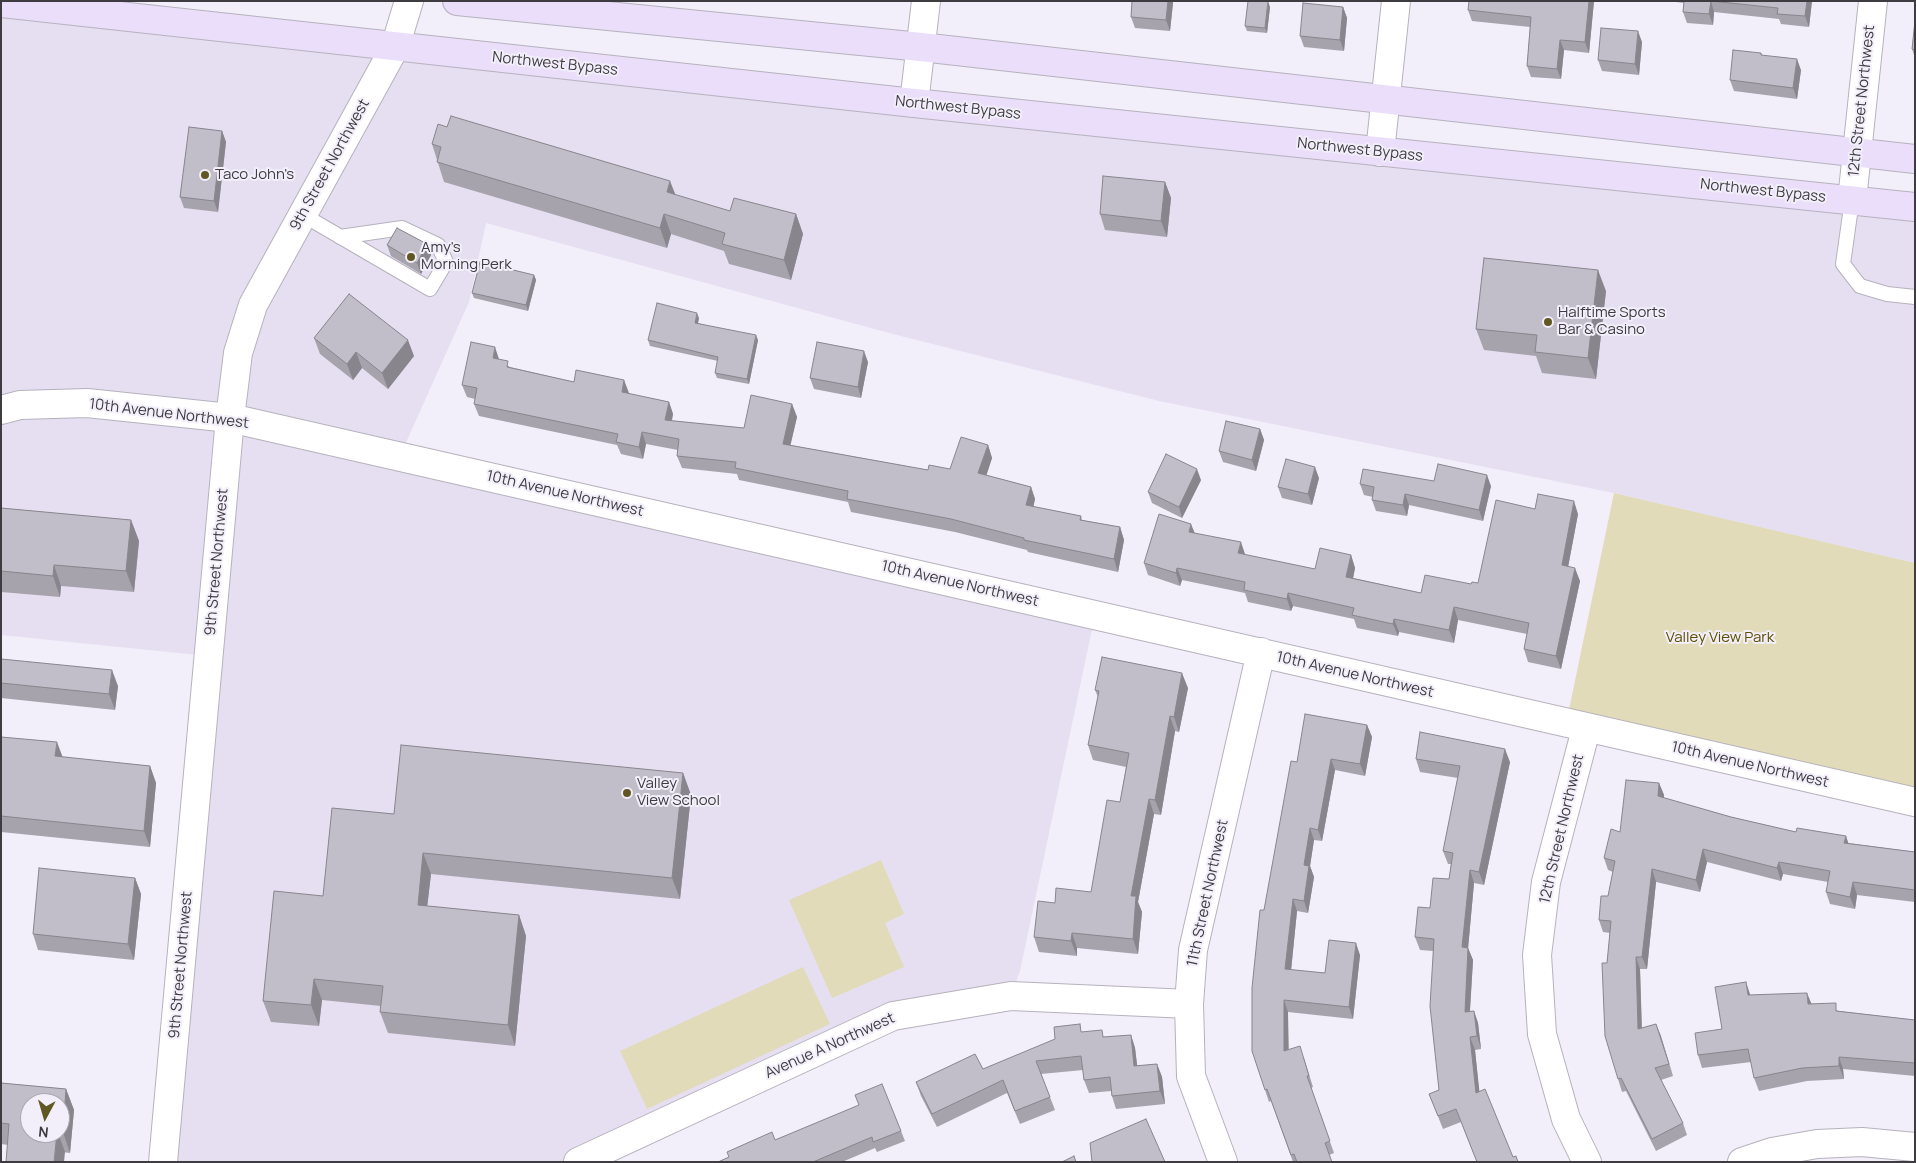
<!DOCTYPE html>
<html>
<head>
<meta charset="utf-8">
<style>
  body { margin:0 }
  #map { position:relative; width:1916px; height:1163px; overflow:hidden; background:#f2eefa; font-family:Manrope,sans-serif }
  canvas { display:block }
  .frame { position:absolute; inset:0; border:2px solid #3e3c41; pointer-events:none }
  .north { position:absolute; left:20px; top:1093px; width:50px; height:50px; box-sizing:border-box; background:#f2eefa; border:1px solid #aaa7b0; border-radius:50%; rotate:186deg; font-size:14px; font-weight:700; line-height:20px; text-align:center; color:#3e3c41 }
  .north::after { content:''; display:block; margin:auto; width:18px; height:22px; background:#605723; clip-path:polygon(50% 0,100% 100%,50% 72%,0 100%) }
</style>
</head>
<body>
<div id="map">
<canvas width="1916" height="1163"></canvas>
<div class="frame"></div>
<div class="north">N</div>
</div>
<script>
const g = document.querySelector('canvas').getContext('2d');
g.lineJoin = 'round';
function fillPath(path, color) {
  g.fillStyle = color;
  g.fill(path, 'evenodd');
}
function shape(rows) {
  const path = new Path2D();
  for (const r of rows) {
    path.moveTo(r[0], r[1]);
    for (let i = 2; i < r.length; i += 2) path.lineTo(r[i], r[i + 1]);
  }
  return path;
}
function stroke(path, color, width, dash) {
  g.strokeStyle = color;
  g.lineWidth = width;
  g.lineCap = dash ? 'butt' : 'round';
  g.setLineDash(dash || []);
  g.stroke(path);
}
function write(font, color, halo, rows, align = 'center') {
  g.font = font + ' Manrope,sans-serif';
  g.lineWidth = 4;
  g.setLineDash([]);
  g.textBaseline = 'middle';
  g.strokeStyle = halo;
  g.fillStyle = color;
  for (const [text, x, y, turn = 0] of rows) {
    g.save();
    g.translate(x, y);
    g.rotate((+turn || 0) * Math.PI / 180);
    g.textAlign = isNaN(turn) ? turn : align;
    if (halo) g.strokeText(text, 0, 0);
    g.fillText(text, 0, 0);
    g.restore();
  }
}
const built = shape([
  [1,3,1915,207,1915,563,1614,493,1159,401,889,333,486,223,469,302,400,456,1095,615,1020,971,1011,996,893,1016,578,1162,163,1162,208,656,1,635]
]);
const green = shape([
  [1614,493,1915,563,1915,802,1566,724],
  [881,860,904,914,885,923,904,967,832,998,789,900],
  [803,967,830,1024,647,1109,620,1051]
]);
const service = shape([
  [1852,200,1843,264,1860,286,1887,294,1915,297],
  [303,215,430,289,446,262,438,245,402,228,340,237]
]);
const minor = shape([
  [914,103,926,1],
  [1380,152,1396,1],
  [1852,200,1873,1],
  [1,410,20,405,87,403,230,418,1915,802],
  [1586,729,1546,882,1537,955,1542,1034,1566,1119,1587,1162],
  [578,1162,893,1016,1011,996,1189,1004],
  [1223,1162,1191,1076,1189,1004,1193,950,1261,652],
  [1742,1162,1772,1152,1817,1144,1862,1142,1915,1147]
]);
const tertiary = shape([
  [163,1162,230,418,238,353,253,305,395,47,409,1]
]);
const secondary = shape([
  [457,1,921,47,1915,159],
  [1,3,914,103,1915,207]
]);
const wall = shape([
  [1132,1,1173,1,1173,3,1170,31,1135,28,1131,17],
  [1594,1,1589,53,1564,50,1561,79,1531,77,1527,66,1530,27,1472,21,1468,10],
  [1668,1,1812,1,1809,27,1781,24,1779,19,1714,12,1713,25,1687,23,1683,12,1684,3],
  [1270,7,1267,33,1247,31,1245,26],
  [1343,7,1347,18,1344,51,1304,47,1300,36],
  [1915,21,1915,58,1912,49],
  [1642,42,1639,75,1602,71,1598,60],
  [1761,53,1762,55,1801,70,1797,99,1734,91,1730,80],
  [222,131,226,142,218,212,184,208,180,197],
  [432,144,730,211,796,214,803,234,791,280,729,264,724,251,671,234,667,248,444,182],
  [1165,182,1171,198,1167,237,1105,230,1100,214],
  [427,244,431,255,421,274,391,256,387,245],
  [534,275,536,280,528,311,474,298,472,293],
  [1606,291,1596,379,1542,373,1536,356,1484,350,1476,329],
  [699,318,698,323,758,340,749,384,717,378,715,373,718,361,650,346,648,340],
  [314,338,414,356,388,389,362,368,353,380,320,354],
  [499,360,510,367,574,382,624,380,628,394,669,402,673,414,672,421,744,428,792,404,797,417,790,445,928,470,950,469,988,445,992,458,986,475,1031,487,1035,499,1033,507,1081,516,1082,520,1120,527,1124,540,1118,572,1028,552,1027,550,955,532,851,512,848,502,739,480,737,474,682,468,677,456,678,450,646,444,643,459,621,454,617,445,479,416,474,404,475,399,467,397,462,385],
  [868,362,861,398,814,389,810,378],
  [1260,429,1264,440,1256,471,1223,462,1219,451],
  [1319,478,1312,505,1282,498,1278,487],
  [1201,480,1182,518,1152,503,1148,492],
  [1434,481,1491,486,1483,521,1409,505,1407,516,1376,511,1372,500,1373,497,1364,495,1360,484],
  [1,508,131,520,139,541,134,592,61,586,60,597,1,592],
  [1535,509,1578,514,1568,567,1580,581,1561,669,1528,662,1524,649,1527,634,1458,620,1454,643,1399,632,1398,636,1357,628,1354,619,1293,606,1291,611,1248,602,1245,593,1182,580,1180,586,1148,575,1144,563,1194,533,1245,555,1315,569,1351,555,1355,568,1353,578,1421,593,1478,583],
  [1,659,118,686,115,710,1,698],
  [1188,688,1179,732,1175,731,1161,815,1154,814,1138,902,1142,912,1138,954,1077,948,1077,956,1039,952,1034,937,1055,903,1091,892,1120,802,1126,767,1093,760,1088,745,1098,697,1095,690],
  [1367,725,1372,737,1365,776,1335,770,1322,841,1314,840,1310,866,1314,877,1308,913,1297,911,1291,970,1325,973,1360,955,1353,1019,1288,1012,1288,1050,1304,1058,1313,1087,1311,1088,1334,1153,1329,1155,1332,1162,1293,1162,1271,1101,1269,1102,1265,1090,1264,910,1297,762],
  [1,737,62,757,150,766,156,783,150,847,1,832],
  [1416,759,1510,762,1484,885,1474,883,1468,948,1473,960,1470,1011,1474,1011,1478,1023,1481,1049,1475,1050,1479,1092,1513,1157,1518,1162,1477,1162,1461,1122,1443,1129,1429,1094,1439,1090,1433,951,1420,950,1415,937,1430,908,1449,879,1451,864,1448,864,1443,851,1458,778,1420,772],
  [683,773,691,795,680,899,431,874,427,906,519,915,526,936,515,1046,388,1033,380,1012,381,1006,322,1000,319,1026,271,1022,263,1001,323,896,394,814],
  [1659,783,1664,795,1664,798,1731,817,1796,832,1846,836,1848,843,1915,852,1915,902,1857,895,1855,909,1830,904,1826,892,1828,882,1783,874,1781,881,1707,862,1700,892,1656,882,1647,969,1640,969,1642,1028,1656,1024,1673,1076,1661,1080,1683,1123,1687,1135,1656,1151,1626,1091,1622,1092,1618,1079,1607,963,1610,933,1603,932,1599,920,1608,896,1613,872,1608,870,1604,858,1620,832],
  [135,878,141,894,134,960,38,950,33,934],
  [1750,995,1811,1004,1839,1011,1915,1020,1915,1076,1843,1069,1844,1079,1807,1081,1759,1091,1754,1078,1751,1062,1702,1068,1698,1055,1722,1029],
  [1083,1032,1105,1037,1131,1035,1135,1048,1137,1066,1157,1064,1162,1077,1165,1104,1116,1109,1112,1096,1111,1091,1089,1093,1084,1080,1083,1070,1041,1074,1055,1110,1020,1124,1007,1093,937,1127,921,1096,916,1082,983,1069],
  [1,1083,66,1089,74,1110,70,1153,1,1144],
  [60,1103,60,1133,30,1133],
  [901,1131,905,1141,877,1152,875,1148,842,1162,718,1162,775,1140]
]);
const shadedWall = shape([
  [1168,1,1173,1,1173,3,1170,31,1166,20],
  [1268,1,1270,7,1267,33,1265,28],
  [1589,1,1594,1,1589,53,1585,42],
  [1711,1,1714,12,1713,25,1709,14],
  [1807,1,1812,1,1809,27,1805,16],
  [1343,7,1347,18,1344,51,1340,40],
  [1638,31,1642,42,1639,75,1635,64],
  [1560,40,1564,50,1561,79,1557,69],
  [1797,59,1801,70,1797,99,1793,88],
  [222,131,226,142,218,212,214,201],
  [670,181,678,201,667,192],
  [1165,182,1171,198,1167,237,1161,221],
  [664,214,671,234,667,248,660,228],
  [796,214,803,234,791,280,784,260],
  [427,244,431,255,421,274,417,263],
  [1598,270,1606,291,1596,379,1588,358],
  [534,275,536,280,528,311,526,305],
  [697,313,699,318,697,328,695,323],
  [756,335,758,340,749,384,747,379],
  [408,340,414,356,388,389,382,373],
  [495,347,499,359,497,371,493,358],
  [864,351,868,362,861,398,858,387],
  [356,352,362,368,353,380,347,364],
  [624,380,629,393,626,405,622,392],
  [669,402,673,414,669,432,665,420],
  [792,404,797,417,788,456,783,444],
  [1260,429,1264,440,1256,471,1252,460],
  [642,432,646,444,643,459,639,447],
  [988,445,992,458,983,486,978,473],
  [1315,467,1319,478,1312,505,1308,494],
  [1197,469,1201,480,1182,518,1179,507],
  [1487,475,1491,486,1483,521,1479,510],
  [1031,487,1035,499,1031,518,1026,505],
  [1405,494,1409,505,1407,516,1403,505],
  [1574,501,1578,514,1566,578,1562,565],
  [131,520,139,541,134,592,126,571],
  [1191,524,1196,536,1189,532],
  [1120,527,1124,540,1118,572,1114,559],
  [1241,542,1245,554,1243,566,1238,553],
  [1351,555,1355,568,1351,589,1346,577],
  [54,565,61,586,60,597,53,576],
  [1177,568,1182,580,1180,586,1176,573],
  [1575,568,1580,581,1561,669,1556,656],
  [1288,593,1293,606,1291,611,1287,599],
  [1454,607,1458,620,1454,643,1449,630],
  [1394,619,1399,632,1398,636,1393,624],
  [112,670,118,686,115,710,109,694],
  [1182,673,1188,688,1179,732,1174,717],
  [1170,716,1175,731,1161,815,1155,800],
  [1367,725,1372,737,1365,776,1360,764],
  [57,742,63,758,55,756],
  [1505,749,1510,762,1484,885,1479,872],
  [1331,759,1335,770,1322,841,1318,830],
  [150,766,156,783,150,847,144,831],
  [683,773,691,795,680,899,672,878],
  [1659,783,1664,795,1662,809,1658,796],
  [1149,799,1154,814,1138,902,1142,912,1138,954,1133,939,1131,896],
  [1310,828,1314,840,1310,866,1314,877,1308,913,1304,901,1304,865],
  [1846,836,1850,848,1844,843],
  [1703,849,1707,862,1700,892,1696,880],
  [423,853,431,874,425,926,418,905],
  [1779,862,1783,874,1781,881,1777,868],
  [1652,869,1656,882,1647,969,1642,957],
  [1470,870,1474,883,1467,960,1462,947],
  [135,878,141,894,134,960,128,944],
  [1853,882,1857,895,1855,909,1850,897],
  [1293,899,1297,911,1290,981,1285,969],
  [519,915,526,936,515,1046,508,1025],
  [1072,933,1077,948,1077,956,1071,941],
  [1356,943,1360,955,1353,1019,1349,1007],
  [1468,948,1473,960,1469,1024,1465,1012],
  [1636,957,1640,969,1642,1041,1638,1029],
  [314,979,322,1000,319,1026,311,1005],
  [1746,982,1750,994,1753,1008,1748,995],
  [1807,993,1812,1005,1808,1004],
  [1284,1000,1288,1012,1289,1062,1284,1051],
  [1474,1011,1478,1023,1481,1049,1477,1036],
  [1656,1024,1661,1036,1673,1076,1669,1064],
  [1131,1035,1135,1048,1139,1080,1134,1066],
  [1470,1037,1475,1050,1481,1106,1476,1093],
  [1839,1057,1843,1069,1844,1079,1839,1066],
  [1157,1064,1162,1077,1165,1104,1160,1091],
  [66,1089,74,1110,70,1153,63,1132],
  [57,1133,58,1133,65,1152,64,1162,54,1162]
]);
const building = shape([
  [1132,1,1168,1,1166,20,1131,17,1132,1],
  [1248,1,1268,1,1265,28,1245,26,1248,1],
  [1469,1,1589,1,1585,42,1560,40,1557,69,1527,66,1531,17,1468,10,1469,1],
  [1684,1,1807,1,1805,16,1777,14,1778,8,1711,1,1709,14,1683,12,1684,1],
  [1303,3,1343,7,1340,40,1300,36,1303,3],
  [1915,21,1915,50,1912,49,1915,21],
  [1601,28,1638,31,1635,64,1598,60,1601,28],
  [1733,50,1761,53,1761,55,1797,59,1793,88,1730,80,1733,50],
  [451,116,670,181,667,192,730,211,734,198,796,214,784,260,722,244,725,233,664,214,660,228,437,162,441,147,432,144,438,124,447,127,451,116],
  [189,127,222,131,214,201,180,197,189,127],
  [1103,176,1165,182,1161,221,1100,214,1103,176],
  [397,228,427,244,417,263,387,245,397,228],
  [1484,258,1598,270,1588,358,1535,352,1537,335,1476,329,1484,258],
  [480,262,534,275,526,305,472,293,480,262],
  [349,294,408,340,382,373,356,352,347,364,314,338,349,294],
  [657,303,697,313,695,323,756,335,747,379,715,373,718,357,648,340,657,303],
  [471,342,495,347,493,358,508,361,507,367,574,382,576,370,624,380,622,392,669,402,665,420,744,428,751,395,792,404,783,444,928,470,929,465,950,469,961,437,988,445,978,473,1031,487,1026,505,1081,516,1080,520,1120,527,1114,559,1024,540,1024,538,951,519,847,499,848,491,735,468,736,462,677,456,679,439,642,432,639,447,616,442,618,434,474,404,477,388,462,385,471,342],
  [817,342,864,351,858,387,810,378,817,342],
  [1226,421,1260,429,1252,460,1219,451,1226,421],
  [1166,454,1197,469,1179,507,1148,492,1166,454],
  [1286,459,1315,467,1308,494,1278,487,1286,459],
  [1438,464,1487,475,1479,510,1405,494,1403,505,1372,500,1374,487,1360,484,1363,469,1434,481,1438,464],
  [1538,494,1574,501,1562,565,1575,568,1556,656,1524,649,1529,623,1454,607,1449,630,1394,619,1393,624,1352,615,1354,608,1288,593,1287,599,1244,590,1245,582,1177,568,1176,573,1144,563,1159,514,1191,524,1189,532,1241,542,1238,553,1315,569,1320,548,1351,555,1346,577,1421,593,1425,575,1471,584,1472,582,1478,583,1496,500,1535,509,1538,494],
  [1,508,131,520,126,571,54,565,53,576,1,571,1,508],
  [1102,657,1182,673,1174,717,1170,716,1155,800,1149,799,1131,896,1136,896,1133,939,1072,933,1071,941,1034,937,1038,901,1055,903,1056,888,1091,892,1107,800,1120,802,1129,753,1088,745,1099,691,1095,690,1102,657],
  [1,659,112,670,109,694,1,683,1,659],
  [1305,714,1367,725,1360,764,1331,759,1318,830,1310,828,1304,865,1309,866,1304,901,1293,899,1285,969,1325,973,1329,940,1356,943,1349,1007,1284,1000,1284,1051,1300,1046,1309,1076,1307,1076,1330,1141,1325,1143,1332,1162,1297,1162,1294,1154,1291,1155,1267,1089,1265,1090,1252,1051,1252,988,1260,910,1264,910,1291,761,1297,762,1305,714],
  [1420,732,1505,749,1479,872,1470,870,1462,947,1468,948,1465,1012,1474,1011,1477,1036,1470,1037,1476,1093,1485,1089,1513,1157,1516,1156,1518,1162,1477,1162,1456,1109,1438,1116,1429,1094,1439,1090,1430,1006,1434,939,1415,937,1418,907,1430,908,1433,878,1449,879,1453,853,1443,851,1460,766,1416,759,1420,732],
  [1,737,57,742,55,756,150,766,144,831,1,816,1,737],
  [401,745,683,773,672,878,423,853,418,905,519,915,508,1025,380,1012,383,986,314,979,311,1005,263,1001,274,891,323,896,332,808,394,814,401,745],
  [1626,780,1659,783,1658,796,1731,817,1796,832,1797,828,1846,836,1844,843,1915,852,1915,890,1853,882,1850,897,1826,892,1830,871,1779,862,1777,868,1703,849,1696,880,1652,869,1642,957,1636,957,1638,1029,1656,1024,1669,1064,1655,1068,1683,1123,1652,1139,1621,1078,1618,1079,1605,1036,1602,963,1607,963,1611,921,1599,920,1601,896,1608,896,1615,861,1604,858,1611,829,1620,832,1626,780],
  [39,868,135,878,128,944,33,934,39,868],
  [1746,982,1748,995,1807,993,1808,1004,1836,1003,1836,1011,1915,1020,1915,1063,1839,1057,1839,1066,1802,1068,1754,1078,1748,1049,1698,1055,1695,1033,1722,1029,1715,987,1746,982],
  [1080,1024,1081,1032,1102,1030,1103,1037,1131,1035,1134,1066,1157,1064,1160,1091,1112,1096,1110,1077,1084,1080,1081,1056,1036,1061,1050,1097,1015,1111,1003,1080,932,1114,916,1082,975,1054,983,1069,1055,1039,1054,1027,1080,1024],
  [1,1083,66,1089,63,1132,60,1131,60,1103,30,1103,30,1133,57,1133,54,1162,6,1162,9,1124,1,1123,1,1083],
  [882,1084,901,1131,873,1142,872,1137,813,1162,718,1162,729,1157,727,1152,772,1132,775,1140,859,1105,855,1095,882,1084],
  [1146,1119,1165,1162,1092,1162,1090,1143,1146,1119],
  [1074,1156,1076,1162,1062,1162,1074,1156]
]);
const markers = [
  [205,175,5,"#605723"],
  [411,257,5,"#605723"],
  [1548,322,5,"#605723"],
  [627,793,5,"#605723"]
];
const streetNames = [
  ["Northwest Bypass",555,64,6],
  ["12th Street Northwest",1862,101,-84],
  ["Northwest Bypass",958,108,6],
  ["Northwest Bypass",1360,150,6],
  ["9th Street Northwest",330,165,-61],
  ["Northwest Bypass",1763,191,6],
  ["10th Avenue Northwest",169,414,7],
  ["10th Avenue Northwest",565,494,13],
  ["9th Street Northwest",217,562,-85],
  ["10th Avenue Northwest",960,584,13],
  ["10th Avenue Northwest",1355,675,13],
  ["10th Avenue Northwest",1750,765,13],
  ["12th Street Northwest",1562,829,-77],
  ["11th Street Northwest",1208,893,-78],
  ["9th Street Northwest",181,965,-85],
  ["Avenue A Northwest",830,1046,-24]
];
const poiNames = [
  ["Taco John's",215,175],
  ["Amy's",421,248],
  ["Morning Perk",421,265],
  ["Halftime Sports",1558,313],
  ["Bar & Casino",1558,330],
  ["Valley",637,784],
  ["View School",637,801]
];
const parkNames = [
  ["Valley View Park",1720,638]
];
fillPath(built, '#e6dff2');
fillPath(green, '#e1dbba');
stroke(service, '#b6b2bd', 16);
stroke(minor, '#b6b2bd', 30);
stroke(tertiary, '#b6b2bd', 30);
stroke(secondary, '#b6b2bd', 30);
stroke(service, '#fff', 14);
stroke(minor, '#fff', 28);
stroke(tertiary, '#fff', 28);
stroke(secondary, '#eadefa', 28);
fillPath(wall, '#a7a3ad');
fillPath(shadedWall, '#88858d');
fillPath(building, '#c2bec9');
stroke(building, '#88858d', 1);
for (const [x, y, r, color] of markers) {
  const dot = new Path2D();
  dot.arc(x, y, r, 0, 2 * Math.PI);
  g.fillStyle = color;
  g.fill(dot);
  stroke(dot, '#f2eefa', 2);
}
write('15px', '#3e3c41', '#f2eefa', streetNames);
write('15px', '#3e3c41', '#f2eefa', poiNames, 'left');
write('15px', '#5c5000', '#f2eefa', parkNames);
</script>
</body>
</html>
